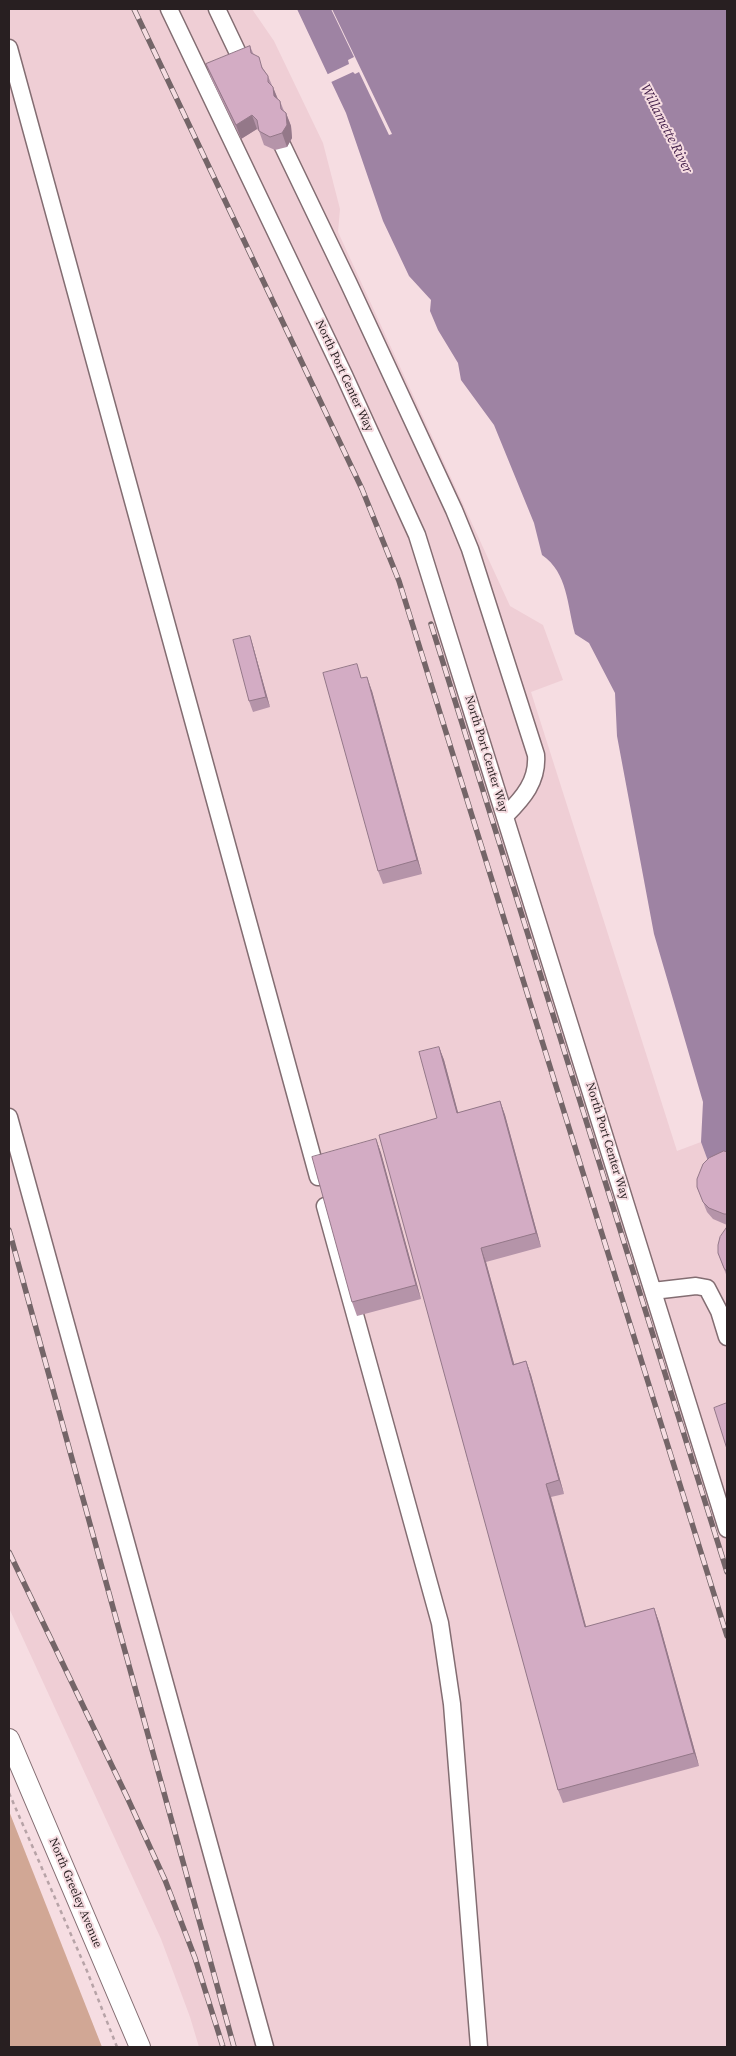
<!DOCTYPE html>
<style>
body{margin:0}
#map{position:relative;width:736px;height:2056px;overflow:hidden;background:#f6dde2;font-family:"Source Serif 4",serif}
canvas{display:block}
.frame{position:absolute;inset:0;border:10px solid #281f21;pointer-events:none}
</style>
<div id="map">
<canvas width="736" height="2056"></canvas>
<div class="frame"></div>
</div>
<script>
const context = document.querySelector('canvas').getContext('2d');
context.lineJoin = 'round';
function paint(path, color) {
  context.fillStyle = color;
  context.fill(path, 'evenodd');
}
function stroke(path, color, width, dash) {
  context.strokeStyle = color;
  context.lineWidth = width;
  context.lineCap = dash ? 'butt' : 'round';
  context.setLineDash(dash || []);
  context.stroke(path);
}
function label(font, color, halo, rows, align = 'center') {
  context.font = font + ' "Source Serif 4",serif';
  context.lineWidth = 4;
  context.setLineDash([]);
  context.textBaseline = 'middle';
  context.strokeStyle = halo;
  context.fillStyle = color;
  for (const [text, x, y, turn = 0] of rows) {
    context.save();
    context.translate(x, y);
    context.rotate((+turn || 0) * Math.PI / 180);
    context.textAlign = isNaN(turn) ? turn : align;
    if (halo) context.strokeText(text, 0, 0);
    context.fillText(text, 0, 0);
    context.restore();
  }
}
const built = new Path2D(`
 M9 9H252L274 41 323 143 340 209 338 232 510 606 543 625 563 680 531 692 677 1151 701 1142 727 1213V2047H199L190 2017 161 1939 9 1608Z`);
const forest = new Path2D(`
 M9 1811 102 2047H9Z`);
const water = new Path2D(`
 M297 9H727V1213L701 1142 703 1102 654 934 617 736 615 693 589 643 575 634C567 605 568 573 542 555L534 523 494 425 461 380 458 363 438 330 430 311 431 300 409 276 383 221 346 113Z`);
const pier = new Path2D(`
 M331 9H332L392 134 389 135 359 72 355 74 353 72 329 83 326 75 349 64 348 60 354 57Z`);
const path = new Path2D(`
 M9 1793 87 1971 117 2047`);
const minor = new Path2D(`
 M169 9 344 375 417 535 727 1529
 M217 9 246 70
 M9 48 318 1177
 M274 128 349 284 454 510 470 549 536 755C538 781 523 798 506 815
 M9 1117 265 2047
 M325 1206 440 1623 452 1704 479 2047
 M653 1291 696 1286 707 1288 719 1311 727 1337`);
const major = new Path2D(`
 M9 1739 140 2047`);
const rail = new Path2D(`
 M134 9 362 489 399 581 727 1636
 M431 624 727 1572
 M9 1230 234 2047
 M9 1552 127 1797 165 1880 195 1958 223 2047`);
const wall = new Path2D(`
 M250 46 253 53 268 76 278 99 280 101 284 111 286 113 291 126 292 138 287 147 275 150 264 145 259 131 257 129 241 139 211 78 206 64Z
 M250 636 253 646 270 707 253 712 249 701Z
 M362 678 372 691 422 874 383 884 378 871Z
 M439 1047 444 1060 458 1113 500 1101 505 1115 541 1247 486 1262 514 1364 526 1361 531 1375 564 1494 551 1497 586 1627 654 1608 659 1622 699 1766 563 1803 558 1790 437 1118Z
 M376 1139 381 1153 421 1299 357 1316 352 1302Z
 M727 1152V1225L713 1219 707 1212 697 1187Z
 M727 1227V1277L718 1253Z`);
const shadedWall = new Path2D(`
 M273 87 278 100 274 96Z
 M286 113 291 126 292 138 287 147 282 133Z
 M252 115 257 129 241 139 236 125Z
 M250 636 253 646 270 707 266 697Z
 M367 677 372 691 422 874 417 860Z
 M439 1047 444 1060 462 1127 457 1113Z
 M500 1101 505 1115 541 1247 536 1233Z
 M376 1139 381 1153 421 1299 416 1285Z
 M481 1248 486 1262 518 1378 513 1365Z
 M526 1361 531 1375 564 1494 559 1480Z
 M546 1484 551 1497 590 1641 585 1627Z
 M654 1608 659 1622 699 1766 694 1753Z`);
const building = new Path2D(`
 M250 46 251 53 259 57 262 68 268 76V82L273 87 274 96 280 101 281 109 286 113 287 125 282 133 270 137 259 131 257 120 252 115 236 125 206 64Z
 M250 636 266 697 249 701 233 640Z
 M357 664 361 678 367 677 417 860 378 871 323 673Z
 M439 1047 457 1113 500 1101 536 1233 481 1248 513 1365 526 1361 559 1480 546 1484 585 1627 654 1608 694 1753 558 1790 379 1135 437 1118 419 1052Z
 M376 1139 416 1285 352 1302 312 1157Z
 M724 1151 727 1152V1214H724L709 1208 703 1202 697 1187V1179L703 1164 709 1158Z
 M727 1227V1272L724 1268 718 1253V1245L720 1237Z
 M727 1403V1449L714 1408Z`);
const streetNames = [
 ["North Port Center Way",344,376,65],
 ["North Port Center Way",486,754,73],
 ["North Port Center Way",607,1141,73],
 ["North Greeley Avenue",75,1893,67]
];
const waterNames = [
 ["Willamette River",666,129,63]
];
paint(built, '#efced5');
paint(forest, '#d1a795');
paint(water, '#9e83a3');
paint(pier, '#f6dde2');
stroke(minor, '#836d72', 19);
stroke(major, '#836d72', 22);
stroke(path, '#b7a3a7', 2.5, [4, 4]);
stroke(minor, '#fff', 16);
stroke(major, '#fff', 20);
stroke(rail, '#746568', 5.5);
stroke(rail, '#f6dde2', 4, [11]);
paint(wall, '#b594a9');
paint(shadedWall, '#947889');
paint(building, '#d3acc4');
stroke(building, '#947889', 1);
label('12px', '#281f21', '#f6dde2', streetNames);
label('italic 14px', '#431f4a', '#f6dde2', waterNames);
</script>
